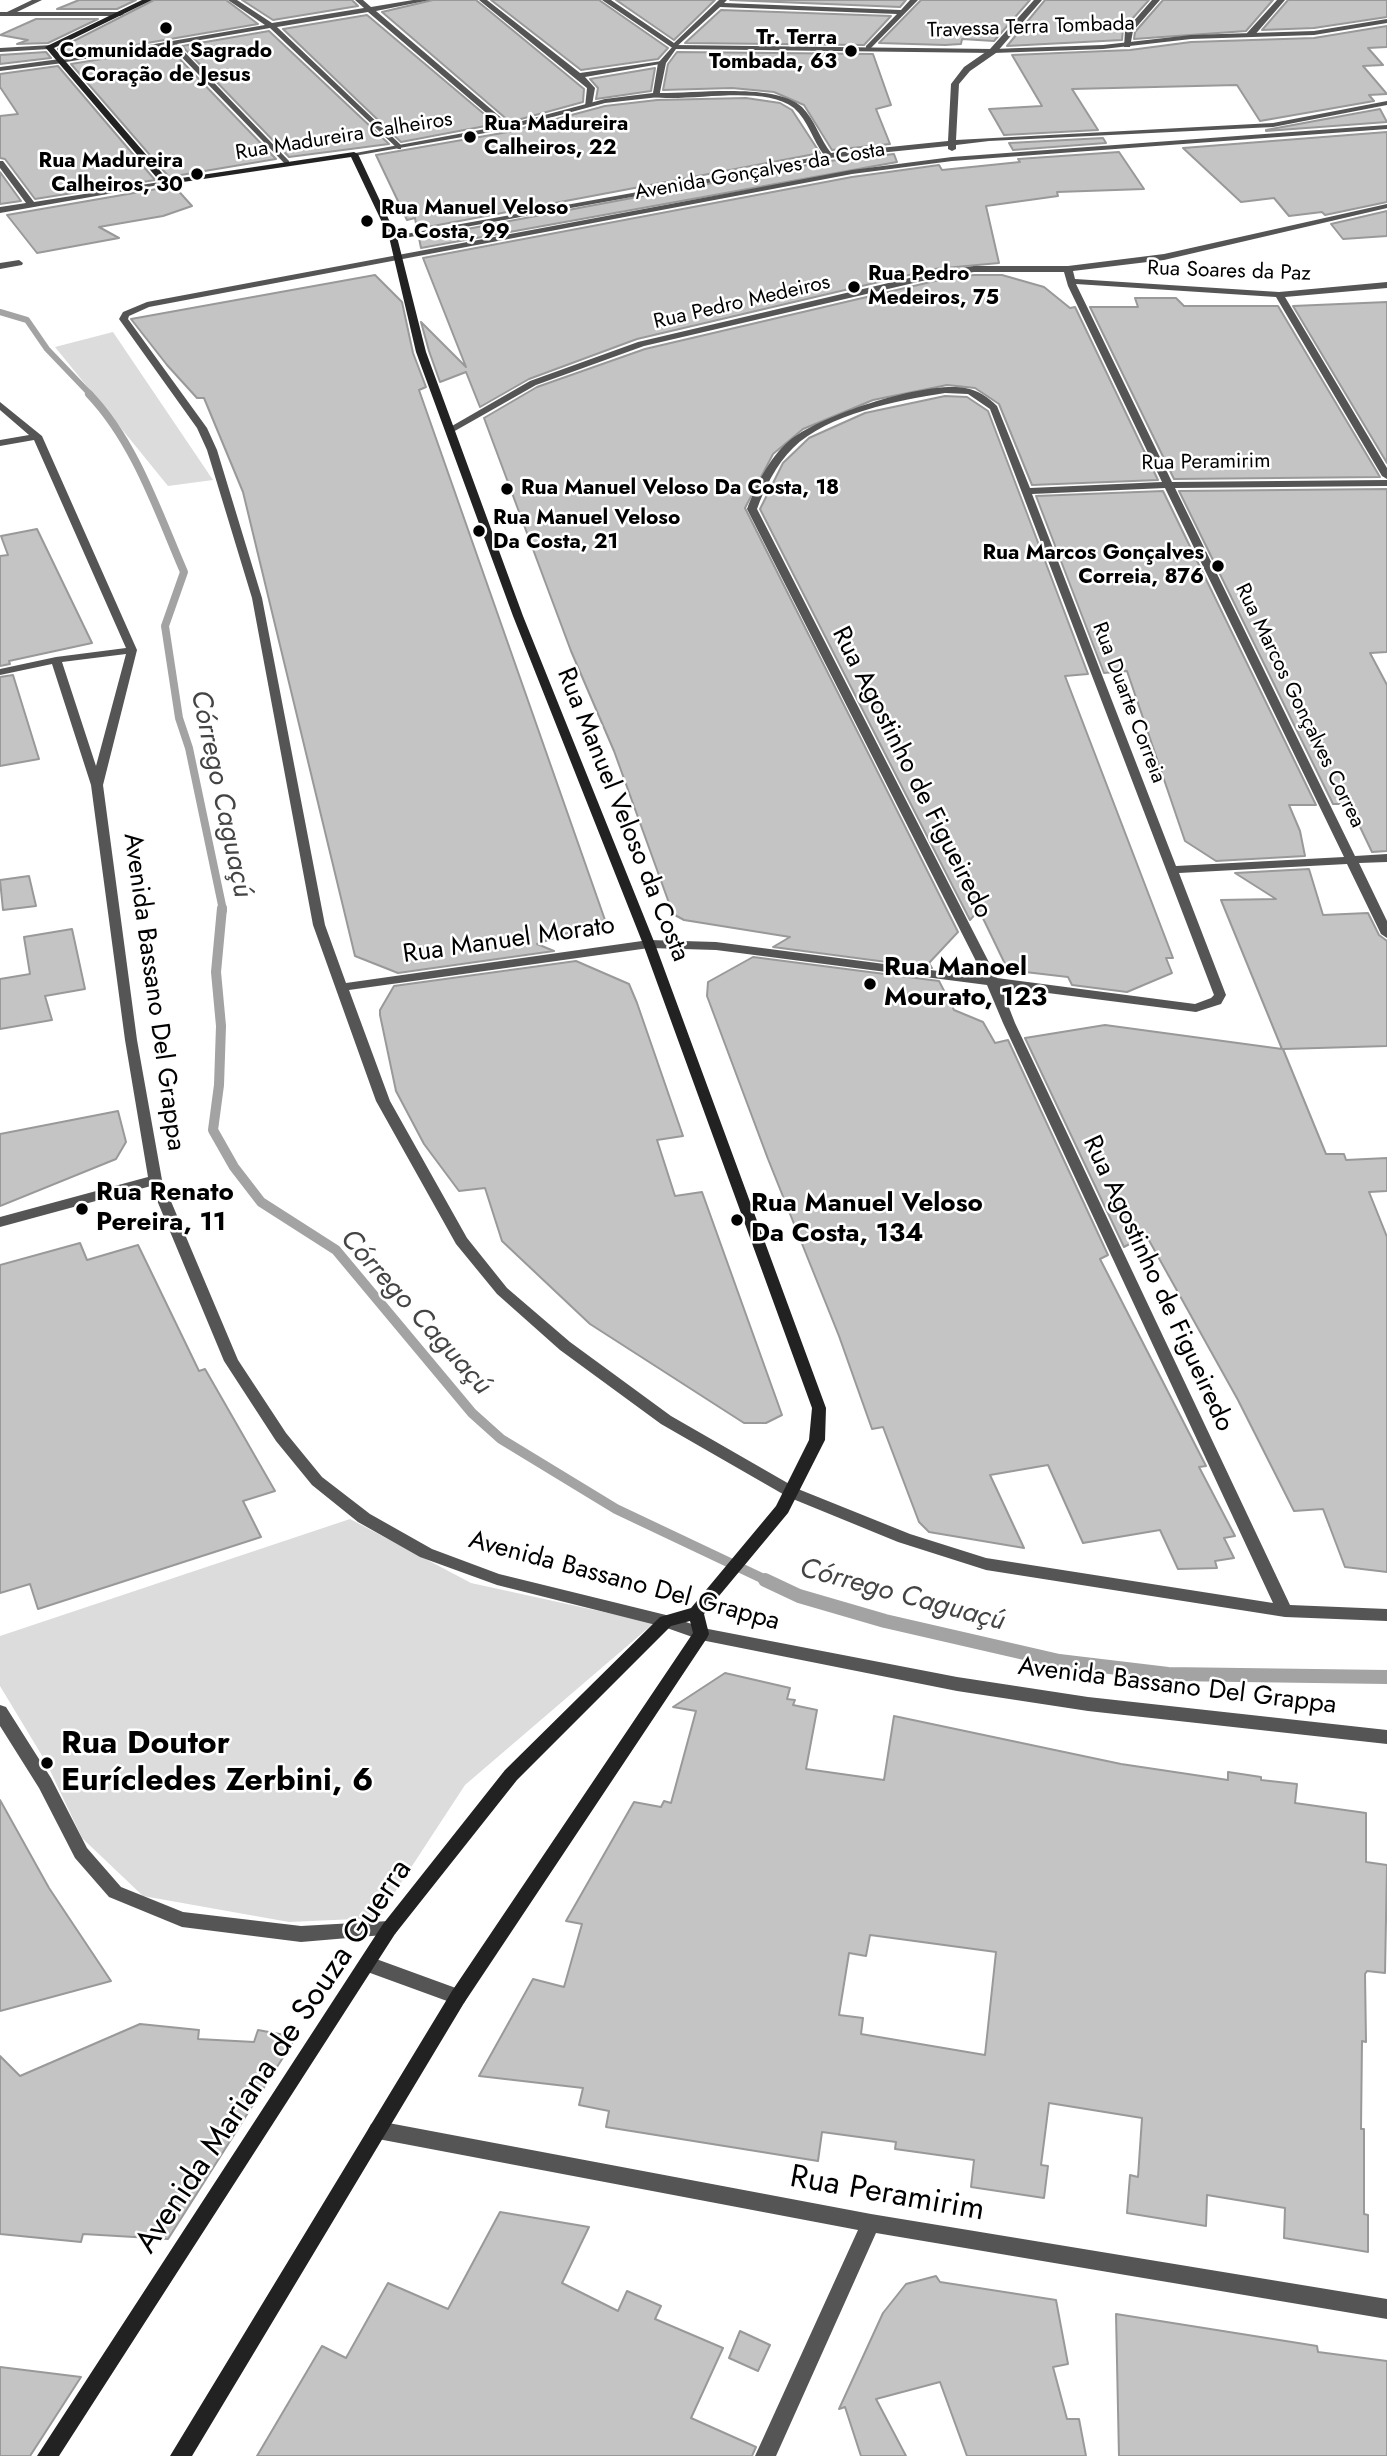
<!DOCTYPE html>
<meta charset="utf-8">
<style>
body{margin:0}
canvas{display:block;background:#fff}
</style>
<canvas width="1387" height="2456"></canvas>
<script>
const context = document.querySelector('canvas').getContext('2d');
context.lineJoin = 'round';
function paint(path, color) {
  context.fillStyle = color;
  context.fill(path, 'evenodd');
}
function stroke(path, color, width, dash) {
  context.strokeStyle = color;
  context.lineWidth = width;
  context.lineCap = dash ? 'butt' : 'round';
  context.setLineDash(dash || []);
  context.stroke(path);
}
function label(font, color, halo, rows, align = 'center') {
  context.font = font + ' Jost,sans-serif';
  context.lineWidth = 5;
  context.setLineDash([]);
  context.textBaseline = 'middle';
  context.strokeStyle = halo;
  context.fillStyle = color;
  for (const [text, x, y, turn = 0] of rows) {
    context.save();
    context.translate(x, y);
    context.rotate((+turn || 0) * Math.PI / 180);
    context.textAlign = isNaN(turn) ? turn : align;
    if (halo) context.strokeText(text, 0, 0);
    context.fillText(text, 0, 0);
    context.restore();
  }
}
const green = new Path2D(`
 M113 332 213 480 168 486 55 347Z
 M350 1519 471 1583 654 1623 465 1785 378 1918 289 1922 143 1896 82 1838 47 1764 0 1686V1636Z`);
const streamFar3 = new Path2D(`
 M0 312 27 320 47 349 91 395`);
const streamFar2 = new Path2D(`
 M89 394C135 442 158 512 184 572L165 626 179 718 189 748 223 910`);
const streamFar1 = new Path2D(`
 M222 908 216 972 221 1026 219 1085 213 1130 234 1167 261 1202 336 1250 472 1413 501 1439 616 1509 768 1581`);
const stream = new Path2D(`
 M765 1580 799 1596 885 1621 1059 1661 1168 1674 1387 1677`);
const building = new Path2D(`
 M79 0H136L117 9H57Z
 M154 0H226L258 24 65 57 58 49Z
 M242 0H352L358 6 273 20Z
 M433 0H476L584 89 583 102 510 122 382 12Z
 M491 0H599L668 48 658 59 581 70Z
 M616 0H715L674 40Z
 M730 0H906L900 7Z
 M921 0H1030L994 41 962 39 961 44 945 45 879 43Z
 M1045 0H1149L1123 29 1122 40 1007 46Z
 M1163 0H1273L1246 31 1134 39 1135 32Z
 M1288 0H1387V17L1314 28 1262 30Z
 M721 10 891 16 864 45 685 43Z
 M367 15 496 124 401 142 283 29Z
 M36 19H98L48 43 17 44 28 40 0 35Z
 M1387 26V47L1368 48 1383 65 1363 66 1387 94 1369 95 1374 101 1260 121 1237 85 1072 89 1098 130 1004 135 989 109 1042 106 1012 55 1130 50 1191 42 1314 38Z
 M269 31 389 144 289 157 182 46Z
 M169 48 276 159 169 177 71 64Z
 M46 52 51 58 0 64V55Z
 M677 52 873 54 891 105 876 109 890 144 832 150 804 105 774 92 732 88 663 90 668 64Z
 M58 66 155 180 35 199 5 159 0 158V116L18 114 0 87V74Z
 M655 68 651 91 596 99 598 88 590 79Z
 M746 98 780 103 792 110 820 153 417 229 415 218 407 220 376 155 508 132 605 106 657 100Z
 M1380 109 1387 122 1266 131V130Z
 M1387 132V202L1325 215 1322 212 1289 216 1274 198 1241 202 1183 148Z
 M1103 138 1106 143 1013 150 1009 143Z
 M1119 152 1144 189 1057 192 1058 196 986 206 999 263 934 269 637 339 529 379 480 407 466 372 440 382 429 351 421 322 466 367 423 258 852 177 939 165 942 170 1020 162 1018 159Z
 M894 154 897 162 421 248 419 238 829 161Z
 M0 172 21 201 0 204Z
 M174 186 192 206 163 216 99 227 119 238 37 253 7 215Z
 M1387 211V236L1343 239 1331 224Z
 M375 275 402 302 413 353 426 387 419 390 605 920 537 944 554 951 398 973 355 956 243 492 204 398H197L167 365 131 319Z
 M974 275H1002L1044 287 1070 308 1075 307 1158 480 1032 485 999 404 975 388 947 385 873 400 803 429 773 454 745 508 958 932 929 963 932 968 773 947 790 937 684 920 673 914 614 751 571 651 484 418 537 387 645 349 935 281Z
 M1135 298H1176L1184 306H1278L1380 477 1174 479 1090 307H1138Z
 M1387 302V463L1293 306Z
 M945 396 967 397 988 411 1088 674 1065 676 1173 958H1166L1172 973 1127 992 1072 985 1068 977 1025 972 1006 966 979 910 970 920 760 509 783 463 809 438 865 413Z
 M1387 489V652L1370 653 1387 685V851L1372 852 1349 804H1333L1179 491Z
 M1163 491 1316 805H1289L1300 831 1305 856 1216 861 1185 841 1127 671 1104 673 1036 496Z
 M37 529 92 643 9 661 10 664 0 666V556L8 555 1 536Z
 M13 675 39 759 0 766V677Z
 M1309 869 1323 915 1368 913 1379 935 1387 941V1046L1283 1049 1326 1154H1344L1346 1160 1387 1158V1191L1369 1192 1387 1237V1572L1345 1567 1323 1509 1294 1511 1238 1400 1146 1235 1124 1247 1025 1038 1105 1025 1282 1049 1221 900 1276 899 1235 873Z
 M29 876 36 906 3 910 0 880Z
 M72 929 85 989 45 996 52 1020 0 1029V979L30 974 24 937Z
 M753 957 939 981 954 1010 983 1022 995 1043 1008 1040 1108 1255 1100 1259 1206 1466 1199 1467 1235 1536 1224 1538 1234 1558 1215 1561 1217 1568 1178 1569 1160 1530 1083 1543 1048 1465 990 1475 1024 1548 929 1532 919 1522 883 1427 872 1429 839 1336 768 1159 707 996 708 982Z
 M576 961 629 984 637 1003 683 1136 657 1140 675 1196 702 1192 782 1415 766 1423H744L590 1324 502 1241 485 1188 459 1191 424 1144 396 1091 380 1015V1010L394 986Z
 M118 1111 126 1142 116 1159 0 1206V1134Z
 M80 1243 87 1260 138 1245 199 1371 205 1369 275 1491 243 1501 261 1537 38 1609 30 1584 0 1593V1265Z
 M725 1673 790 1688 787 1699 795 1700 793 1705 817 1710 806 1769 884 1780 894 1716 1121 1764 1228 1780V1772L1261 1777V1780L1297 1784 1295 1803 1366 1813V1862L1387 1865 1385 1973 1367 1971 1365 1974 1366 2042 1362 2041 1361 2129H1364V2214L1368 2215V2252L1284 2238 1285 2208 1207 2195 1206 2226 1127 2213 1130 2175 1138 2177 1142 2118 1049 2103 1041 2165 1048 2166 1044 2198 971 2187 974 2160 895 2149 896 2142 822 2132 818 2161 606 2127 609 2111 579 2105 583 2088 479 2076 533 1979 564 1987 582 1924 566 1921 634 1802 661 1807 664 1801 671 1803 696 1711 673 1707ZM870 1935 996 1952 985 2055 861 2034 863 2018 839 2015 849 1953 866 1956Z
 M0 1800 49 1888 111 1981 0 2011Z
 M140 2024 199 2030 198 2039 254 2042 258 2030 296 2037 168 2239 83 2234 81 2242 0 2234V2056L20 2076Z
 M500 2212 589 2227 562 2283 618 2311 627 2291 661 2306 655 2319 723 2348 691 2418 756 2447 752 2456H257L322 2346 346 2358 388 2283 448 2309Z
 M936 2276 940 2282 1056 2300 1068 2364 1053 2367 1067 2419H1079L1086 2456H967L940 2382 876 2399 906 2456H861L845 2407 839 2409 883 2313 906 2284Z
 M1116 2314 1317 2346 1318 2352 1387 2361V2456H1119Z
 M740 2331 770 2345 758 2371 729 2358Z
 M0 2367 81 2377 30 2456H0Z`);
const minor = new Path2D(`
 M32 0H42L17 12H120L124 14 120 16H0V12H7Z
 M228 0H237L272 23 364 8 355 0H363L371 7 413 0H430L376 11 512 127 505 129 368 12 277 27 401 145V149H398L270 28 177 44 289 161V165H286L170 45 60 63 56 61 265 25Z
 M479 0H487L580 73 662 61 666 63 585 77 595 88 592 105 585 107 587 88Z
 M602 0H611L674 43 719 0H727L724 3 901 10 910 0H918L869 50H866V46L897 14 720 7 674 49Z
 M1034 0H1042L996 53 970 71 959 84 956 140 1273 123 1387 101V105L1273 127 989 141 956 145V149L952 151 948 149V146L829 158 693 186 393 240 389 237 693 182 824 155C813 141 808 120 794 108 763 84 692 102 653 97L652 95 656 93C692 94 775 82 802 107 815 120 820 139 831 153L948 141 951 84 964 67 990 49Z
 M1152 0H1160L1133 31 1130 47H1124L1125 31Z
 M1277 0H1285L1253 37H1247V33Z
 M52 45V49H49L0 52V48Z
 M1387 125V129L952 161 852 174 149 307 129 316 128 319 207 428 217 450 262 598 325 925 346 983 649 940 716 942 984 977 747 509C756 485 769 458 789 441 820 415 925 381 965 388 978 390 988 397 997 406L1030 488 1162 482 1068 286 1064 272H974L935 278 644 346 536 385 453 432 445 430 530 381 638 342 935 272 974 266H1068L1164 254 1387 204V208L1164 260 1073 271 1075 279 1279 292 1387 282V288L1285 297 1387 468V479L1382 476 1276 297 1076 284 1172 482 1387 480V486L1175 488 1355 856 1387 854V862L1359 863 1387 921V938L1381 934 1347 864 1179 873 1226 995 1221 1004 1196 1012 1001 987 1015 1023 1290 1605 1387 1609V1621L1285 1617 986 1570 898 1542 788 1497 661 1424 560 1350 497 1294 456 1244 376 1101 313 925 252 598 207 450 197 428 119 319 123 312 147 302 852 170 952 157ZM945 393 968 394 990 409 1214 995 1211 998 1195 1004 997 978 757 509C765 487 776 465 793 448 827 414 899 400 945 393ZM1165 488 1344 857 1176 866 1032 494ZM649 948 716 950 987 985 1003 1023 1273 1603 986 1558 910 1534 798 1489 671 1416 570 1342 507 1288 467 1238 390 1101 349 990Z
 M0 161H3L34 202 166 181 170 183 0 213V207L26 203 0 168Z
 M19 260 23 263 22 265 0 269V263Z
 M0 402 42 436 137 650 103 785 137 1040 162 1180 238 1360 286 1433 322 1477 370 1514 432 1549 499 1574 666 1615 703 1628 957 1677 1088 1697 1387 1730V1744L1088 1711 957 1691 701 1640 664 1627 497 1585 420 1557 358 1522 312 1485 276 1441 224 1361 151 1186 0 1227V1217L148 1177 125 1040 91 785 52 664 0 675V669L56 657 126 648 34 440 0 446V440L29 435 0 410ZM126 654 96 766 62 662Z
 M0 1705 6 1707 51 1778 87 1848 121 1887 183 1912 301 1926 389 1921 395 1924 398 1929 395 1934 301 1942 182 1927 109 1897 75 1858 39 1788 0 1726Z
 M378 2121 871 2214 1387 2299V2319L876 2233 776 2456H755L858 2230 378 2139 371 2136 368 2130 371 2124Z`);
const tertiary = new Path2D(`
 M1387 19V23L1314 35 1191 39 1103 49 993 53 676 49 666 63 659 97 605 103 508 129 354 156 350 154 507 125 605 99 653 93 658 63 674 45 993 49 1103 45 1191 35 1314 31Z
 M60 59 64 61 63 63 0 71V67Z
 M368 1956 464 1991 467 1997 464 2003 458 2005 362 1970 359 1964 362 1958Z`);
const secondary = new Path2D(`
 M142 0H152L54 48 168 180 354 152 358 154 397 237 426 352 523 616 655 944 826 1408 825 1440 788 1513 704 1614 709 1634 707 1638 464 2003 192 2456H170L452 1991 693 1633 690 1621 671 1626 517 1780 395 1934 59 2456H37L383 1924 505 1770 660 1617 691 1608 776 1506 809 1440 812 1408 643 944 513 616 416 352 389 237 351 157 163 185 45 47Z`);
const markers = [
 [166,28,7,"#000"],
 [851,51,7,"#000"],
 [470,137,7,"#000"],
 [197,174,7,"#000"],
 [367,221,7,"#000"],
 [854,287,7,"#000"],
 [507,489,7,"#000"],
 [479,531,7,"#000"],
 [1218,566,7,"#000"],
 [870,984,7,"#000"],
 [82,1209,7,"#000"],
 [737,1220,7,"#000"],
 [47,1763,7,"#000"]
];
const farStreetnames = [
 ["Travessa Terra Tombada",1031,28,-2],
 ["Rua Madureira Calheiros",344,137,-9],
 ["Avenida Gonçalves da Costa",760,172,-10],
 ["Rua Soares da Paz",1229,272,2],
 ["Rua Pedro Medeiros",742,303,-13],
 ["Rua Peramirim",1206,463,-1],
 ["Rua Duarte Correia",1128,703,69],
 ["Rua Marcos Gonçalves Correa",1299,706,64]
];
const farPoinames = [
 ["Tr. Terra",837,39,"right"],
 ["Tombada, 63",837,63,"right"],
 ["Comunidade Sagrado",166,52,"center"],
 ["Coração de Jesus",166,76,"center"],
 ["Rua Madureira",484,125],
 ["Calheiros, 22",484,149],
 ["Rua Madureira",183,162,"right"],
 ["Calheiros, 30",183,186,"right"],
 ["Rua Manuel Veloso",381,209],
 ["Da Costa, 99",381,233],
 ["Rua Pedro",868,275],
 ["Medeiros, 75",868,299],
 ["Rua Manuel Veloso Da Costa, 18",521,489],
 ["Rua Manuel Veloso",493,519],
 ["Da Costa, 21",493,543],
 ["Rua Marcos Gonçalves",1204,554,"right"],
 ["Correia, 876",1204,578,"right"]
];
const streetNames = [
 ["Rua Agostinho de Figueiredo",911,773,63],
 ["Rua Manuel Veloso da Costa",622,815,68],
 ["Rua Manuel Morato",509,941,-8],
 ["Avenida Bassano Del Grappa",153,992,82],
 ["Rua Agostinho de Figueiredo",1157,1284,65],
 ["Avenida Bassano Del Grappa",624,1582,15],
 ["Avenida Bassano Del Grappa",1177,1687,7]
];
const poiNames = [
 ["Rua Manoel",884,969],
 ["Mourato, 123",884,999],
 ["Rua Renato",96,1194],
 ["Pereira, 11",96,1224],
 ["Rua Manuel Veloso",751,1205],
 ["Da Costa, 134",751,1235]
];
const waterNames = [
 ["Córrego Caguaçú",220,794,78],
 ["Córrego Caguaçú",415,1313,48],
 ["Córrego Caguaçú",902,1596,15]
];
const nearPoinames = [
 ["Rua Doutor",61,1745],
 ["Eurícledes Zerbini, 6",61,1782]
];
const nearStreetnames = [
 ["Avenida Mariana de Souza Guerra",275,2057,-56],
 ["Rua Peramirim",887,2195,10]
];
paint(green, '#dcdcdc');
stroke(streamFar3, '#a3a3a3', 6);
stroke(streamFar2, '#a3a3a3', 8);
stroke(streamFar1, '#a3a3a3', 10);
stroke(stream, '#a3a3a3', 14);
paint(building, '#c4c4c4');
stroke(building, '#999', 2);
paint(minor, '#555');
paint(tertiary, '#555');
paint(secondary, '#222');
for (const [x, y, r, color] of markers) {
  const dot = new Path2D();
  dot.arc(x, y, r, 0, 2 * Math.PI);
  context.fillStyle = color;
  context.fill(dot);
  stroke(dot, '#fff', 2.5);
}
label('21px', '#000', '#fff', farStreetnames);
label('bold 21px', '#000', '#fff', farPoinames, 'left');
label('26px', '#000', '#fff', streetNames);
label('bold 26px', '#000', '#fff', poiNames, 'left');
label('italic 28px', '#444', '#fff', waterNames);
label('bold 32px', '#000', '#fff', nearPoinames, 'left');
label('32px', '#000', '#fff', nearStreetnames);
</script>
